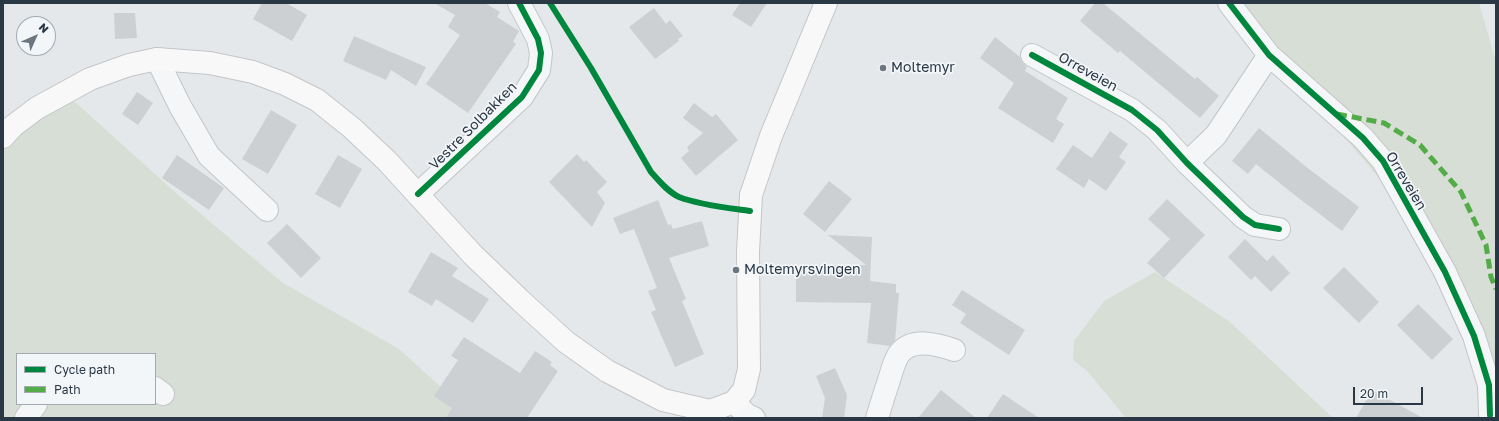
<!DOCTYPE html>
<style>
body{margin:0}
#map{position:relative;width:1499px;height:421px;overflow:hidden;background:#e5e8ea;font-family:"Golos Text",sans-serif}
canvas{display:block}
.frame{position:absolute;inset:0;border:4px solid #2a3845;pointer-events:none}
.legend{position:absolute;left:16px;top:353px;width:140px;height:52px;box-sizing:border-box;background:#f3f6f9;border:1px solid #a3aab1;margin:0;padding:5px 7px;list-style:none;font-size:12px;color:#2a3845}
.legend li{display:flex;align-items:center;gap:8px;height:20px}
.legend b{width:20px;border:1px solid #a3aab1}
.north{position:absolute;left:16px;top:16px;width:40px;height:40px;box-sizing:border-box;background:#f3f6f9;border:1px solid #a3aab1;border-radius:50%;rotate:45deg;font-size:11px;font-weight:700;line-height:16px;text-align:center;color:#2a3845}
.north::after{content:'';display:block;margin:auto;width:14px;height:18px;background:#6b767f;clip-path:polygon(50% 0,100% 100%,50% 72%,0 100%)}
.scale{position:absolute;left:1353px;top:387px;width:70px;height:18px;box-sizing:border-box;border:2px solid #2a3845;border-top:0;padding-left:5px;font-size:12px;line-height:14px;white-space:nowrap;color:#2a3845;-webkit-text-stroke:3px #f3f6f9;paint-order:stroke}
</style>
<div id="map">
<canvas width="1499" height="421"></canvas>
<div class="frame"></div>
<ul class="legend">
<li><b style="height:5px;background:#00873e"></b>Cycle path</li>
<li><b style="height:5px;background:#53ac47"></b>Path</li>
</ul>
<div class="north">N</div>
<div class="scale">20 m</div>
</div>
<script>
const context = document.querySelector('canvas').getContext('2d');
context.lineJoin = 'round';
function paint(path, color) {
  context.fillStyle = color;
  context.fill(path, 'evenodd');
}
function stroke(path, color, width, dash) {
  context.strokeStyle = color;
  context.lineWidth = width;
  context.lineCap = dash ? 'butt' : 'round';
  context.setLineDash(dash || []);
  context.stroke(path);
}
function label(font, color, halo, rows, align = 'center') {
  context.font = font + ' "Golos Text",sans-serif';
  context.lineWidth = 3.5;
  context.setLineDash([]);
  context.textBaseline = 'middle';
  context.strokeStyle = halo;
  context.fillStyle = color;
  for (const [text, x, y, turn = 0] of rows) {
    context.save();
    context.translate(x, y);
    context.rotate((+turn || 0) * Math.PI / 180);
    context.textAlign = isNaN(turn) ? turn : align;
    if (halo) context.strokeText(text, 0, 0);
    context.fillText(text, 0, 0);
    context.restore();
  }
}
const green = new Path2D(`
 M1230 3H1479L1496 62V365L1479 348 1419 225Z
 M75 102 176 193 283 283 399 349 475 418H3V146L36 107ZM17 354H155V404H17Z
 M1155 272 1230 322 1333 418H1126L1088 372 1073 360 1074 341 1104 301Z`);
const building = new Path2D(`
 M262 3H286L307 15 292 41 253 19Z
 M434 3H485L500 12 497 17 519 31 513 42 516 44 468 113 426 84 460 35 448 27 455 15Z
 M740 3H767L751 27 732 15Z
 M1095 3H1103L1195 79 1197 77 1219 96 1200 118 1120 51 1118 53 1080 21Z
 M654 8 666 24 670 20 683 36 678 39 679 41 655 59 629 27Z
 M114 13H135L137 38 115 39Z
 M354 36 426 67 416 86 391 70 386 80 343 61Z
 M995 37 1020 57 1022 62 1027 67 1025 71 1068 98 1056 119 1064 124 1053 143 998 108 1014 83 980 58Z
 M137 92 153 103 138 125 122 114Z
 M694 103 712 117 716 114 738 140 696 176 681 158 689 151 687 147 703 133 683 118Z
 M271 110 297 125 268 174 242 159Z
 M1259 128 1309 169 1359 207 1342 231 1292 193 1256 164 1248 174 1232 161Z
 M1110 131 1128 144 1119 157 1126 162 1106 191 1089 179 1084 188 1056 169 1073 145 1092 158Z
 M577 154 584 162 586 160 607 182 597 192 605 203 592 227 549 182Z
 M177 155 224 188 209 210 162 178Z
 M338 155 362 169 340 208 315 194Z
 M829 181 852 199 825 232 803 214Z
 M1167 199 1205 235 1164 278 1147 263 1170 239 1148 219Z
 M658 200 668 225 671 224 673 229 702 221 709 246 669 258 686 299 682 301 704 354 675 367 651 312 656 310 648 291 657 288 634 229 620 234 613 218Z
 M287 224 321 258 301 278 267 243Z
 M828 235 872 237 870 281 896 284V293H899L895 341 890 346 867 343 871 303 796 302V273H810V265H866Z
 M1245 239 1267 261 1273 255 1290 273 1271 292 1255 276 1251 280 1228 257Z
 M431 252 458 268 452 276 489 299 473 323 436 299 432 306 408 292Z
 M1344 267 1379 302 1359 323 1323 288Z
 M962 290 1025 330 1009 355 960 323 966 314 952 305Z
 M1418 304 1453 339 1432 360 1397 325Z
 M464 337 520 373 535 351 552 362 550 365 558 371 527 418H446L452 408 434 396 458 360 451 356Z
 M835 368 847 395 844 418H822L825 398 816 376Z
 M941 390 976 418H918Z
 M1372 390 1423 418H1356Z
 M1003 394 1039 418H987Z`);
const street = new Path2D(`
 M1229 3 1269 55 1363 138 1383 161 1445 272 1474 336 1489 385 1490 415
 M1032 55 1132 110 1157 130 1187 163 1243 217 1255 225 1279 229
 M157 59 180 106 209 156 267 210
 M1187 163 1216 135 1269 55
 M418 194 522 97 539 70 541 53 538 39 519 3
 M155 388 163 394
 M734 402 747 415 754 418
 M26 418 36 404
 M877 418C881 405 885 392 889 380 892 371 894 361 899 354 912 337 937 344 954 350`);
const secondary = new Path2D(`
 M3 137 13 126 37 108 90 79 129 65 157 59 210 63 253 72 285 84 317 100 352 128 387 161 473 255 521 301 566 342 607 371 663 400 710 411 734 402 744 390 749 369 748 252 751 195 771 136 826 3`);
const quiet = new Path2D(`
 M1337 114 1384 123 1420 145 1461 192 1486 245 1491 277 1496 289`);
const cycleway = new Path2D(`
 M550 3 591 68 651 172C659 181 668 192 679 197 699 205 729 208 750 211
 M1229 3 1269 55 1363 138 1383 161 1445 272 1474 336 1489 385 1490 415
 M1032 55 1132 110 1157 130 1187 163 1243 217 1255 225 1279 229
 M418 194 522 97 539 70 541 53 538 39 519 3`);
const markers = [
 [883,68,4,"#6b767f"],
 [736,270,4,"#6b767f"]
];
const poiNames = [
 ["Moltemyr",891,68],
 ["Moltemyrsvingen",744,270]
];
const streetNames = [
 ["Orreveien",1088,72,29],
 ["Vestre Solbakken",473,126,-45],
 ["Orreveien",1406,181,59]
];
paint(green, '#d7ded5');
paint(building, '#cdd0d3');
stroke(street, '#c3c6c8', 24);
stroke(secondary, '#c3c6c8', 24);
stroke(street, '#f4f6f7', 22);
stroke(secondary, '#f8f8f8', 22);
stroke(quiet, '#53ac47', 5, [10, 5]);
stroke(cycleway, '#00873e', 6);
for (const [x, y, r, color] of markers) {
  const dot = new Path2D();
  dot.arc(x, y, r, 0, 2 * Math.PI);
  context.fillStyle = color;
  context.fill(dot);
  stroke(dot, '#f3f6f9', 1.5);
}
label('14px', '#2a3845', '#f3f6f9', poiNames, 'left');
label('14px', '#2a3845', '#f3f6f9', streetNames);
</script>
